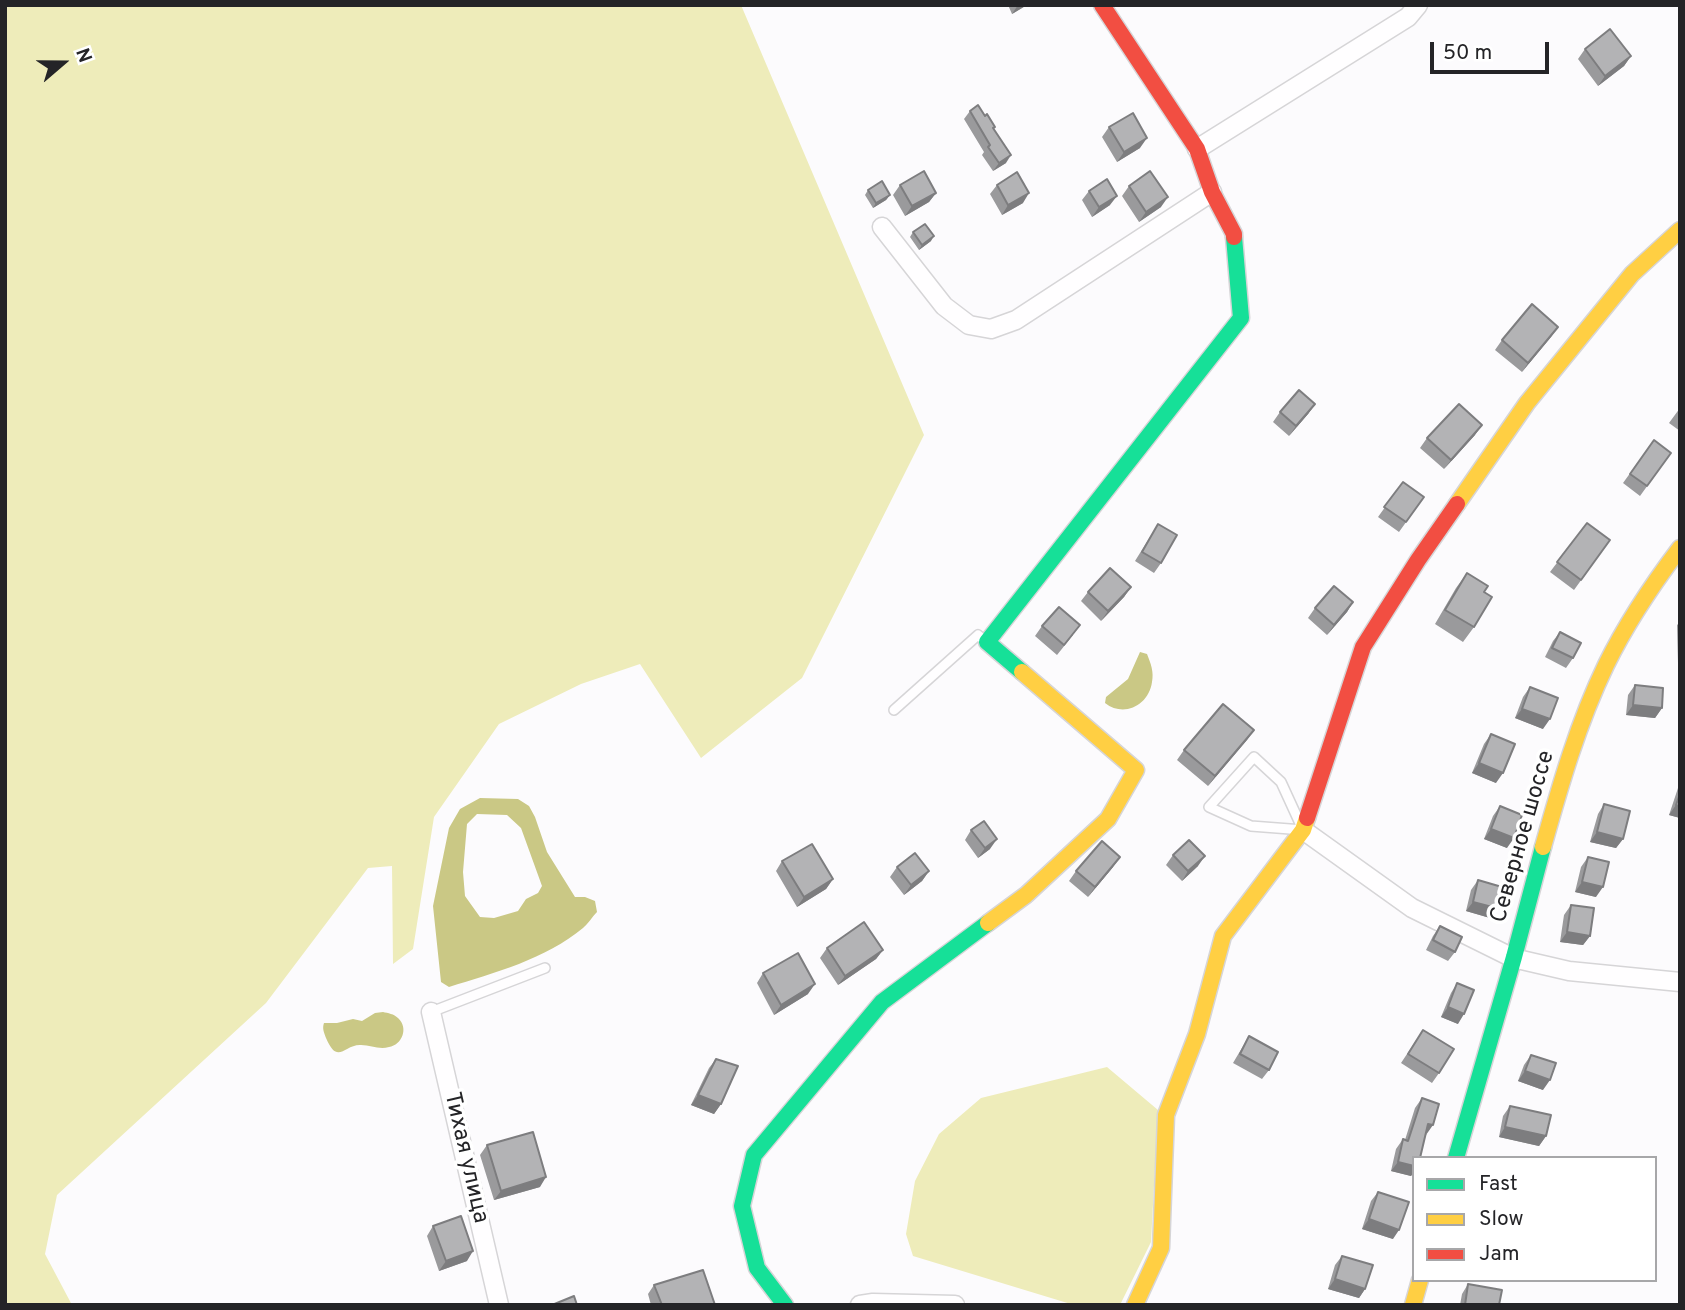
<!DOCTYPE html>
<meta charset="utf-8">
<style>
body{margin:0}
#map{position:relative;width:1685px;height:1310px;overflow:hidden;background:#fcfbfd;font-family:Overpass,sans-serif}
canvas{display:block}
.frame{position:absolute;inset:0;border:7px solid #242427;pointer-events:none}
.legend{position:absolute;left:1412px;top:1156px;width:245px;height:126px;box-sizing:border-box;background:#fff;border:2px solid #a7a7a9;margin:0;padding:9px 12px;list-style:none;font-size:21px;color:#242427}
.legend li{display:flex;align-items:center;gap:14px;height:35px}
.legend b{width:35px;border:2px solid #a7a7a9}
.north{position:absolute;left:28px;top:28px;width:70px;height:70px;-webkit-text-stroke:5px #fff;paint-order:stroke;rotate:70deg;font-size:19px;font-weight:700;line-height:28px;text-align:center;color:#242427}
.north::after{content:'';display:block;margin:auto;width:24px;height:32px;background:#242427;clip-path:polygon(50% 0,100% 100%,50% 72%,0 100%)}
.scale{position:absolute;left:1430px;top:42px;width:119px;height:32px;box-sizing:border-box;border:4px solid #242427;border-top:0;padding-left:9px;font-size:21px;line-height:24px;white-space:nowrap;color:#242427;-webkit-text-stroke:5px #fff;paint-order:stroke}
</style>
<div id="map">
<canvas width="1685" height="1310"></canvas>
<div class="frame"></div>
<ul class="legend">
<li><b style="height:9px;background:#16e098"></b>Fast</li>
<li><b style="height:9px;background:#ffcf43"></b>Slow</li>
<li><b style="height:9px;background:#f24e42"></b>Jam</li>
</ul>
<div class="north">N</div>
<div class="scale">50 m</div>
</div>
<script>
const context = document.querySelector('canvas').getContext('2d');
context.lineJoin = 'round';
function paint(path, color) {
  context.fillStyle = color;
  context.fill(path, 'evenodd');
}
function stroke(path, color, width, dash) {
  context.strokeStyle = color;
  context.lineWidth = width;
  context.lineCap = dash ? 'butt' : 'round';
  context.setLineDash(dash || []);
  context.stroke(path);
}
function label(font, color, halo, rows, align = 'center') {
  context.font = font + ' Overpass,sans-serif';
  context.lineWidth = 7;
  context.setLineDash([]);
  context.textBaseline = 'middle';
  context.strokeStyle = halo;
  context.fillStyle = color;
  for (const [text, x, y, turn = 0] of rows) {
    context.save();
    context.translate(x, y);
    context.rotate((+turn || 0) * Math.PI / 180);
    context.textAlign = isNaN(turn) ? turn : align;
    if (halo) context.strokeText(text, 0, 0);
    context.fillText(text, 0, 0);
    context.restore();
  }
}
const green = new Path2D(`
 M5 5H741L924 435 802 678 701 758 640 664 581 684 499 724 434 817 413 949 393 964 392 866 368 868 266 1003 57 1195 45 1254 72 1305H5Z
 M1107 1067 1158 1110 1151 1242 1120 1305H1074L913 1256 906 1234 915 1181 939 1134 981 1098Z`);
const water = new Path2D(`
 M1140 652 1147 654C1151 664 1154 672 1152 682 1149 705 1124 718 1105 703L1106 697 1128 679Z
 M480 798 518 799 529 806 535 817 547 852 575 897H585L595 901 597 912C592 917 588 924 583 928 546 959 494 973 449 987L441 982 433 906 449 828 460 809ZM477 814 507 815 521 828 542 886 538 893 526 899 518 911 494 918 480 917 465 896 463 872 467 824Z
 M383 1012C388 1013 394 1014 398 1018 409 1028 402 1045 389 1047 379 1050 371 1045 361 1045 344 1044 338 1066 326 1038 324 1032 322 1029 324 1023H337L353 1019 362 1021 375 1013Z`);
const lane = new Path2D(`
 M894 710 978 635 985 641
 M1254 757 1281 782 1303 830 1251 826 1209 807Z
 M431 1012 545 968`);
const street = new Path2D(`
 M1197 149 1408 17 1418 5
 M882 227 944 306 969 325 991 329 1016 320 1212 192
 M1303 830 1412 908 1513 958 1569 971 1680 982
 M431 1012 499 1305
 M860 1305 873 1303 955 1305`);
const fast = new Path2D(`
 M1022 672 987 642 1241 318 1234 237
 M1456 1158 1514 957 1543 847
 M785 1305 757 1268 742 1206 754 1155 882 1002 988 923`);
const slow = new Path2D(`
 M1457 504 1527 403 1632 274 1680 230
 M1543 847C1560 786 1578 723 1606 665 1626 624 1652 585 1680 548
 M988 923 1026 895 1108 819 1136 770 1022 672
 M1135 1305 1161 1248 1166 1115 1197 1034 1223 936 1303 830 1307 818
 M1413 1305 1420 1280`);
const jam = new Path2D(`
 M1102 5 1197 149 1212 192 1234 234V237
 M1307 818 1363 647 1418 560 1457 504`);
const wall = new Path2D(`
 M1008 5H1027L1012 14Z
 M1585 49 1631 56 1624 66 1598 86 1578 59Z
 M970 111 994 129 1006 163 993 171 982 155 984 152 964 119Z
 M1109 127 1140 148 1117 162 1102 137Z
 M900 185 936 193 929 202 905 216 893 195Z
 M997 185 1023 203 1002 215 990 194Z
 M1129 186 1161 207 1139 222 1122 196Z
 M868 190 890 195 886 200 873 208 865 195Z
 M1089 191 1110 205 1092 217 1082 200Z
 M913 232 931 241 919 250 910 237Z
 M1558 327 1522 372 1495 350 1502 340Z
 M1315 404 1308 414 1289 436 1273 422 1280 412Z
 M1680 408V431L1669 423Z
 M1475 435 1444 469 1420 448 1427 438Z
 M1654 440 1671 453 1640 496 1623 483Z
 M1403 482 1424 497 1399 532 1378 517Z
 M1587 523 1610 540 1574 590 1550 572Z
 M1158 524 1161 563 1154 573 1135 561Z
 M1467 573 1484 592 1474 627 1463 642 1435 624 1456 588Z
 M1131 587 1124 597 1101 621 1081 601 1088 592Z
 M1353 602 1347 612 1327 635 1308 618 1315 608Z
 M1680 622V663H1678L1677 625Z
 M1042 626 1073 635 1057 655 1035 636Z
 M1560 632 1573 658 1566 668 1545 657 1553 641Z
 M1635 685 1662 708 1655 718 1626 715 1628 695Z
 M1530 687 1543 729 1515 718 1523 697Z
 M1254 730 1208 786 1177 760 1184 750Z
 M1491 734 1496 783 1472 773 1484 744Z
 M1680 785V818L1669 815 1678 788Z
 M1604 804 1623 839 1616 848 1590 842 1598 814Z
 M1500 806 1507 848 1484 839 1493 816Z
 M971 830 990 849 978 858 965 840Z
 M1173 855 1198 866 1182 881 1166 865Z
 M1588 857 1596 897 1575 892 1581 867Z
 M782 861 833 879 826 889 797 907 776 871Z
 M897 867 929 871 922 881 904 895 890 877Z
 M1113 867 1088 897 1069 881 1076 871Z
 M1478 880 1496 908 1490 918 1466 911 1471 890Z
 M1571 905 1590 936 1583 945 1560 942 1564 915Z
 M1440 926 1455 952 1448 961 1426 950 1433 936Z
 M827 948 883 950 876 959 838 985 820 958Z
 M763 973 808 994 774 1015 757 983Z
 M1457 983 1458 1024 1441 1017 1451 993Z
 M1423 1030 1439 1073 1432 1083 1401 1063Z
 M1249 1036 1269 1070 1262 1079 1233 1063Z
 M1531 1055 1543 1090 1518 1081 1524 1065Z
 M716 1059 721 1104 714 1114 691 1105 709 1068Z
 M1422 1098 1426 1135 1414 1158V1172L1411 1176 1391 1171 1396 1149 1403 1139 1405 1140 1415 1108Z
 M1510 1106 1546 1136 1539 1146 1499 1137 1503 1116Z
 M487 1145 540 1187 494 1200 480 1155Z
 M1378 1192 1393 1239 1362 1229 1371 1201Z
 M433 1226 467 1261 439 1271 427 1236Z
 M1342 1256 1365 1289 1359 1298 1328 1289 1335 1265Z
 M1468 1284 1499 1305H1460L1462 1294Z
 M654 1285 715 1305H651L648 1294Z`);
const shadedWall = new Path2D(`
 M1018 5H1027L1012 14Z
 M1631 56 1624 66 1598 86 1605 76Z
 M1147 138 1140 148 1117 162 1124 152Z
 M1011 155 1006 163 993 171 999 163Z
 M936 193 929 202 905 216 912 206Z
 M1029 193 1023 203 1002 215 1008 205Z
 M890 195 886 200 873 208 876 203Z
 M1117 196 1110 205 1092 217 1099 207Z
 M1168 197 1161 207 1139 222 1146 212Z
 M934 236 931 241 919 250 922 245Z
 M1558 327 1551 337 1522 372 1528 363Z
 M1315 404 1308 414 1289 436 1296 426Z
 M1482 425 1475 435 1444 469 1451 460Z
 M1131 587 1124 597 1101 621 1108 611Z
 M1353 602 1347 612 1327 635 1334 625Z
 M1633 705 1662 708 1655 718 1626 715Z
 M1522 709 1550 719 1543 729 1515 718Z
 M1254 730 1247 740 1208 786 1215 776Z
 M1479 763 1503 773 1496 783 1472 773Z
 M1676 805 1680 806V818L1669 815Z
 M1491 829 1514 838 1507 848 1484 839Z
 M1597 832 1623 839 1616 848 1590 842Z
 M997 839 990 849 978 858 985 848Z
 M1205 856 1198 866 1182 881 1188 871Z
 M1120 857 1113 867 1088 897 1095 887Z
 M929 871 922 881 904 895 911 885Z
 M833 879 826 889 797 907 804 897Z
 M1582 882 1603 887 1596 897 1575 892Z
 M1473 902 1496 908 1490 918 1466 911Z
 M1567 932 1590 936 1583 945 1560 942Z
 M883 950 876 959 838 985 845 976Z
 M815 984 808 994 774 1015 781 1005Z
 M1448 1007 1464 1014 1458 1024 1441 1017Z
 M1525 1071 1550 1080 1543 1090 1518 1081Z
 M698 1095 721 1104 714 1114 691 1105Z
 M1428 1124 1433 1125 1426 1135Z
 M1505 1127 1546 1136 1539 1146 1499 1137Z
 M1398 1162 1414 1166V1172L1411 1176 1391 1171Z
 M546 1177 540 1187 494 1200 501 1191Z
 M1369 1219 1399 1230 1393 1239 1362 1229Z
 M473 1251 467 1261 439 1271 446 1261Z
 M1335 1279 1365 1289 1359 1298 1328 1289Z`);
const building = new Path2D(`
 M1610 29 1631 56 1605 76 1585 49Z
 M978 105 985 116 987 114 995 127 993 128 1011 155 999 163 988 147 990 145 970 111Z
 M1133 113 1147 138 1124 152 1109 127Z
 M924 171 936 193 912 206 900 185Z
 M1150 171 1168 197 1146 212 1129 186Z
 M1017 172 1029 193 1008 205 997 185Z
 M1107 179 1117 196 1099 207 1089 191Z
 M882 181 890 195 876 203 868 190Z
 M925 224 934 236 922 245 913 232Z
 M1532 304 1558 327 1528 363 1502 340Z
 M1299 390 1315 404 1296 426 1280 412Z
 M1459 404 1482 425 1451 460 1427 438Z
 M1654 440 1671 453 1647 486 1630 474Z
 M1403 482 1424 497 1406 522 1384 507Z
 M1587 523 1610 540 1581 580 1557 562Z
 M1158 524 1177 535 1161 563 1142 552Z
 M1110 568 1131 587 1108 611 1088 592Z
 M1467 573 1488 586 1484 592 1492 597 1474 627 1445 610Z
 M1334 586 1353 602 1334 625 1315 608Z
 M1059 607 1080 625 1064 645 1042 626Z
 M1560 632 1581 643 1573 658 1552 648Z
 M1635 685 1663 688 1662 708 1633 705Z
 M1530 687 1558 698 1550 719 1522 709Z
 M1223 704 1254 730 1215 776 1184 750Z
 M1491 734 1515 744 1503 773 1479 763Z
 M1680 794V806L1676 805Z
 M1604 804 1630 811 1623 839 1597 832Z
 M1500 806 1522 815 1514 838 1491 829Z
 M984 821 997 839 985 848 971 830Z
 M1189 840 1205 856 1188 871 1173 855Z
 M1102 841 1120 857 1095 887 1076 871Z
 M812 844 833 879 804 897 782 861Z
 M915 853 929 871 911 885 897 867Z
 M1588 857 1609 862 1603 887 1582 882Z
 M1478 880 1502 887 1496 908 1473 902Z
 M1571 905 1594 908 1590 936 1567 932Z
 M864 922 883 950 845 976 827 948Z
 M1440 926 1462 937 1455 952 1433 940Z
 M798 953 815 984 781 1005 763 973Z
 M1457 983 1474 990 1464 1014 1448 1007Z
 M1423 1030 1454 1049 1439 1073 1408 1054Z
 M1249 1036 1278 1052 1269 1070 1240 1054Z
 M1531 1055 1556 1063 1550 1080 1525 1071Z
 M716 1059 738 1066 721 1104 698 1095Z
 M1422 1098 1439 1104 1433 1125 1428 1124 1420 1158H1414V1166L1398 1162 1403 1139 1408 1141Z
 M1510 1106 1551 1115 1546 1136 1505 1127Z
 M533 1132 546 1177 501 1191 487 1145Z
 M1378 1192 1409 1202 1399 1230 1369 1219Z
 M461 1216 473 1251 446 1261 433 1226Z
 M1342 1256 1373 1265 1365 1289 1335 1279Z
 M703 1270 715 1305H662L654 1285Z
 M1468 1284 1502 1290 1499 1305H1465Z
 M574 1296 577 1305H552Z`);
const streetNames = [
 ["Северное шоссе",1524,837,-74],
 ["Тихая улица",465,1158,77]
];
paint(green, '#eeecba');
paint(water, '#cac885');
stroke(lane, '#d6d5d7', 12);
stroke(street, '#d6d5d7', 21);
stroke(fast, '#d6d5d7', 19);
stroke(slow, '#d6d5d7', 19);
stroke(jam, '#d6d5d7', 19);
stroke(lane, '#fffeff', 9);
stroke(street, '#fffeff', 18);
stroke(fast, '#16e098', 16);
stroke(slow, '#ffcf43', 16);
stroke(jam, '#f24e42', 16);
paint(wall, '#9a9a9c');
paint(shadedWall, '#7d7d7f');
paint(building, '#b3b3b5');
stroke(building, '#7d7d7f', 2);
label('23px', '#242427', '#fff', streetNames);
</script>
